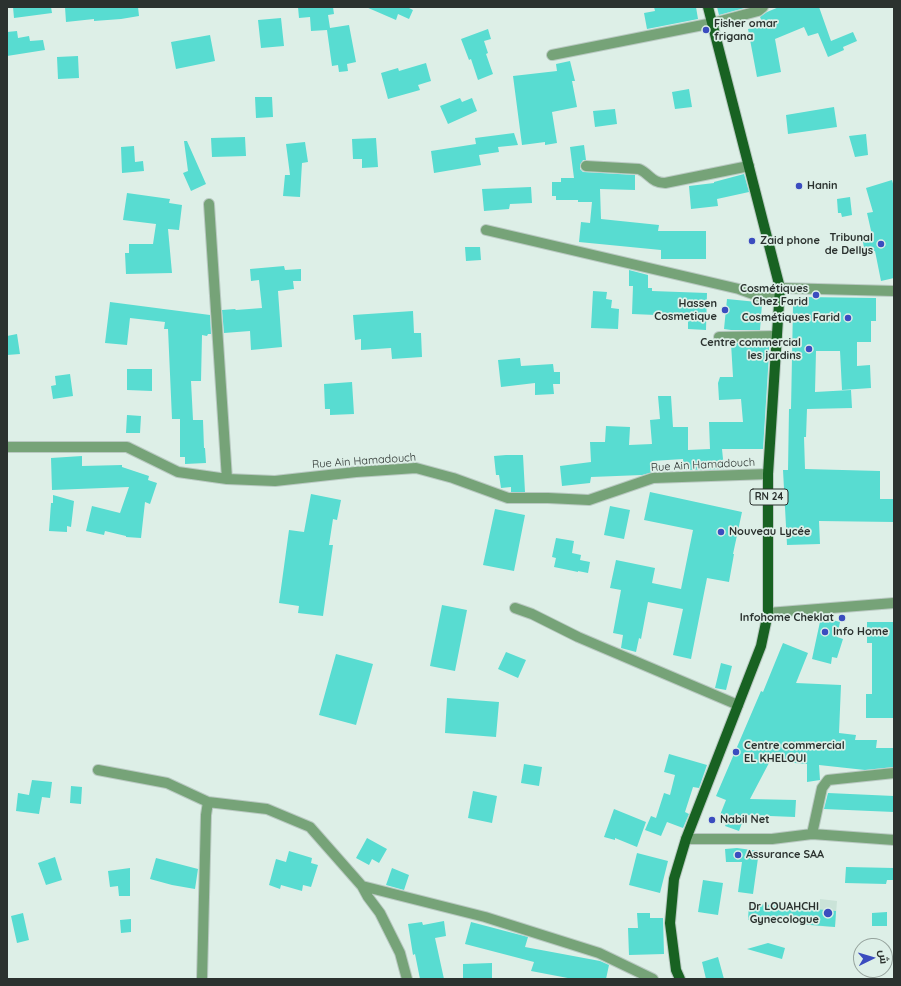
<!DOCTYPE html>
<meta charset="utf-8">
<style>
body{margin:0}
#map{position:relative;width:901px;height:986px;overflow:hidden;background:#ddefe7;font-family:Quicksand,Cairo,sans-serif}
canvas{display:block}
.frame{position:absolute;inset:0;border:8px solid #2b322f;pointer-events:none}
.north{position:absolute;left:853px;top:938px;width:40px;height:40px;box-sizing:border-box;background:#ddefe7;border:1px solid #96a39d;border-radius:50%;rotate:85deg;font-size:11px;font-weight:700;line-height:16px;text-align:center;color:#2b322f}
.north::after{content:'';display:block;margin:auto;width:14px;height:18px;background:#3b4cbf;clip-path:polygon(50% 0,100% 100%,50% 72%,0 100%)}
</style>
<div id="map">
<canvas width="901" height="986"></canvas>
<div class="frame"></div>
<div class="north">ش</div>
</div>
<script>
const context = document.querySelector('canvas').getContext('2d');
context.lineJoin = 'round';
function paint(path, color) {
  context.fillStyle = color;
  context.fill(path, 'evenodd');
}
function stroke(path, color, width, dash) {
  context.strokeStyle = color;
  context.lineWidth = width;
  context.lineCap = dash ? 'butt' : 'round';
  context.setLineDash(dash || []);
  context.stroke(path);
}
function label(font, color, halo, rows, align = 'center') {
  context.font = font + ' Quicksand,sans-serif';
  context.lineWidth = 3.5;
  context.setLineDash([]);
  context.textBaseline = 'middle';
  context.strokeStyle = halo;
  context.fillStyle = color;
  for (const [text, x, y, turn = 0] of rows) {
    context.save();
    context.translate(x, y);
    context.rotate((+turn || 0) * Math.PI / 180);
    context.textAlign = isNaN(turn) ? turn : align;
    if (halo) context.strokeText(text, 0, 0);
    context.fillText(text, 0, 0);
    context.restore();
  }
}
const built = new Path2D(`
 M820 899 837 901 835 927 818 926Z`);
const building = new Path2D(`
 M13 7H51L52 13 14 18Z
 M65 7H138L139 16 121 19 94 21V19L66 22Z
 M298 7H333L334 14 328 15 330 28 349 25 356 62 347 64 348 71 339 72 338 65 332 66 327 30 311 31 310 17 299 18Z
 M366 7H407L413 10 409 19 398 14 396 20Z
 M654 7H696L698 19 647 29 644 13 655 11Z
 M717 7H748L719 15Z
 M779 7H819L831 41 853 32 857 41 843 47 844 50 828 57 818 33 808 36 804 27 775 39 781 72 757 77 748 29 764 26 760 17 767 12Z
 M281 18 284 46 261 48 258 20Z
 M488 29 491 39 484 41 488 53 486 54 493 74 478 80 471 59 469 60 461 39Z
 M17 31 18 38 29 36 30 41 43 40 45 50 7 56V32Z
 M210 35 215 61 176 69 171 42Z
 M78 56 79 78 58 79 57 57Z
 M570 61 575 81H572L577 107 552 112 557 143 545 145V142L522 145 513 76 557 71 556 64Z
 M426 63 431 81 418 85 420 90 388 99 381 73 398 68 399 71Z
 M689 89 692 107 675 109 672 92Z
 M255 97H272L273 117 256 118Z
 M460 98 462 102 472 98 477 111 448 124 440 106Z
 M834 107 837 127 788 134 786 115Z
 M615 109 617 124 595 127 593 111Z
 M514 133 518 145 498 147 499 152 479 155 481 165 434 173 431 151 476 144 475 138Z
 M866 134 868 155 855 157 849 136Z
 M245 137 246 156 212 157 211 138Z
 M376 138 378 167 362 168V159H353L352 139Z
 M184 141H187L206 184 191 191 183 173 188 171Z
 M305 142 308 162 302 163 300 197 283 196 285 175H290L286 144Z
 M584 145 586 160H583L580 165V169L583 172 635 175V190L600 189 601 219 659 225 658 231H706V259H661V250L579 242 581 222 590 223 592 202H578V200H556V196H552V182H561V178H574L570 147Z
 M134 146 135 162 143 161 144 171 122 173 121 147Z
 M744 174 749 192 717 199 718 206 691 209 689 186 714 183V182Z
 M892 180 894 187V278L881 281 875 251 865 253 862 237 872 235 867 213 873 212 866 188Z
 M531 187 532 203 510 204 509 209 484 211 482 189Z
 M127 193 170 199 169 203 182 205 179 230 168 229 172 273 126 274 125 253H129V244H153L156 224 123 220Z
 M850 197 852 215 842 217 841 213H838L837 199Z
 M465 247H480L481 260 466 261Z
 M284 266 285 270 301 269V281H293L294 289 278 291 282 347 251 350 250 331 224 333 222 310 235 309 236 310 262 308 259 280 251 281 250 269Z
 M629 270 648 275V288H652V291L707 293 706 330 688 329V314L656 313V315L632 314 633 286H629Z
 M593 291 607 292 606 299 612 300 611 308 619 309 618 329 591 328Z
 M804 297 876 298V321H871V342H857V366L870 365 871 388 842 390 840 351H816L815 392 851 390 852 408 807 409 806 437H804L805 469 880 471V499H894V522L819 521 820 544 787 545 783 470H788L789 409H791L793 306Z
 M727 299 757 302 762 304 760 330H731L724 329Z
 M110 302 210 315 211 334H208L207 336 202 335 201 381H191L193 420H203L204 448H205L206 463 185 464V457H180V419H172L168 329H164L165 322 130 318 127 345 105 343Z
 M413 311 414 333H421L422 357 392 359 391 348 361 350V339L355 340 353 315Z
 M17 334 20 354 7 355V336Z
 M731 343H769V354L763 449H722L724 469 684 470 683 459 652 461 653 472 642 475 591 477 590 483 562 486 560 466 591 462 590 442H605L606 426 630 427 629 445 652 444 650 420 660 419 658 396H671L673 427H688V450L710 449 709 422H743L741 399 719 400 718 383 720 377H733Z
 M520 358 521 366 553 364 554 372H560V384H553L554 394 535 395V383L501 387 498 360Z
 M127 369H152V391L127 390Z
 M70 374 73 396 53 399 51 386 56 385 55 376Z
 M352 382 354 414 330 415V409H325L324 384Z
 M127 415 141 416 140 433H126Z
 M506 455H523L525 492H511V487L501 488 499 475H496L494 456Z
 M82 456V466L122 465V467L149 476 148 480 157 483 150 504 145 502 141 538 126 537V536L105 531 104 535 86 531 92 506 120 513 129 487 52 490 51 458Z
 M650 492 742 512 733 554H734L729 582 707 578 691 659 673 655 683 609 648 602 641 639 639 638 636 652 621 648 623 635 613 633 621 590 610 588 616 560 655 568 652 583 681 589 693 530 644 520Z
 M311 494 341 500 337 520 333 519 329 545H333L323 616 298 613 299 606 279 603 289 530 304 532Z
 M53 495 74 501 71 527 67 526V532L49 531 51 503H53Z
 M610 506 630 510 624 539 604 535Z
 M495 509 525 515 514 571 483 565Z
 M556 538 574 541 572 553 581 555 580 560 590 562 588 573 578 571V572L554 567 556 558 552 557Z
 M442 605 467 610 455 671 430 666Z
 M821 617 840 622 837 637 843 639 837 658 832 657 831 664 812 659Z
 M867 622H894L893 718H866V694H872V643H867Z
 M783 643 808 653 796 683 841 685 839 733 856 735 855 740H877L876 748H894V767L865 770 819 765 820 780 807 782V764L770 761 750 799 796 800 795 817 745 815 739 831 725 826 728 819 720 815 726 800 716 796 761 691 763 692Z
 M506 652 526 660 518 678 498 669Z
 M336 654 373 664 356 725 319 715Z
 M721 663 732 666 726 690 715 688Z
 M447 698 499 702 496 737 445 733Z
 M669 754 707 765 699 788 693 787 685 812 689 814 683 828 667 822 661 836 645 830 651 816 656 818 664 793 670 795 675 775 664 772Z
 M524 764 542 767 539 786 521 783Z
 M32 780 52 782 50 798 42 797 39 814 16 811 18 793 29 795Z
 M71 786 82 787 81 804 70 803Z
 M473 791 497 796 492 823 468 818Z
 M828 793 894 796V812L824 809Z
 M614 809 646 822 637 847 615 838V840L604 837Z
 M367 838 387 849 379 863 372 859 369 865 356 858Z
 M737 848 759 851 753 894 738 892 742 862H726L725 849Z
 M289 851 312 858 311 863 318 865 311 887 303 885 302 891 281 885 280 889 269 885 276 859 286 862Z
 M637 853 668 861 660 893 629 885Z
 M55 857 62 880 46 885 38 863Z
 M156 858 198 869 195 889 172 885 150 879Z
 M846 867 894 868V880H887L886 884 845 883Z
 M130 868V896H119L118 886 110 887 108 871Z
 M392 868 409 875 404 890 386 885Z
 M703 880 723 883 718 915 698 912Z
 M749 903 836 911 835 927 748 920Z
 M887 912V926H872V913Z
 M23 913 29 940 17 943 11 916Z
 M637 913H650V918H663L664 954 629 955 628 928H638Z
 M131 919V932L121 933 120 920Z
 M444 921 446 936 435 938 444 979H420L415 954 413 955 408 924 422 922 423 925Z
 M471 922 528 937 525 947 600 961 609 965 606 979H573L531 971 534 962 465 944Z
 M768 943 785 948 782 959 747 949Z
 M718 957 724 979H706L702 962Z
 M492 963V979H463V964Z`);
const minor = new Path2D(`
 M552 55 713 23 758 11 763 7
 M586 166 639 169C650 174 652 183 665 183L749 166
 M209 204 227 479
 M486 230 739 289 764 298 780 288 894 291
 M719 337 777 336
 M7 447H127L178 472 227 479 275 481 356 472 416 468 453 478 508 498H548L589 500 653 478 768 474
 M515 608 532 614 578 637 738 705
 M768 613 894 603
 M98 770 167 783 208 802 267 809 310 827 362 886 485 917 599 953 653 979
 M812 834 822 788 828 780 894 773
 M686 839H772L812 834 894 840
 M362 886 368 897 380 913 400 953 407 979
 M202 979 206 815 208 802`);
const primary = new Path2D(`
 M680 979 676 970 670 923 674 879 686 839 761 646 768 613V474L780 288 708 7`);
const markers = [
 [706,30,4,"#3b4cbf"],
 [799,186,4,"#3b4cbf"],
 [752,241,4,"#3b4cbf"],
 [881,244,4,"#3b4cbf"],
 [816,295,4,"#3b4cbf"],
 [725,310,4,"#3b4cbf"],
 [848,318,4,"#3b4cbf"],
 [809,349,4,"#3b4cbf"],
 [721,532,4,"#3b4cbf"],
 [842,618,4,"#3b4cbf"],
 [825,632,4,"#3b4cbf"],
 [736,752,4,"#3b4cbf"],
 [712,820,4,"#3b4cbf"],
 [738,855,4,"#3b4cbf"],
 [828,913,5,"#3b4cbf"]
];
const shields = [
 [769,497,38]
];
const shieldNames = [
 ["RN 24",769,497]
];
const poiNames = [
 ["Fisher omar",714,24],
 ["frigana",714,37],
 ["Hanin",807,186],
 ["Tribunal",873,238,"right"],
 ["de Dellys",873,251,"right"],
 ["Zaid phone",760,241],
 ["Cosmétiques",808,289,"right"],
 ["Chez Farid",808,302,"right"],
 ["Hassen",717,304,"right"],
 ["Cosmetique",717,317,"right"],
 ["Cosmétiques Farid",840,318,"right"],
 ["Centre commercial",801,343,"right"],
 ["les jardins",801,356,"right"],
 ["Nouveau Lycée",729,532],
 ["Infohome Cheklat",834,618,"right"],
 ["Info Home",833,632],
 ["Centre commercial",744,746],
 ["EL KHELOUI",744,759],
 ["Nabil Net",720,820],
 ["Assurance SAA",746,855],
 ["Dr LOUAHCHI",819,907,"right"],
 ["Gynecologue",819,920,"right"]
];
const streetNames = [
 ["Rue Ain Hamadouch",364,461,-4],
 ["Rue Ain Hamadouch",703,465,-3]
];
paint(built, '#cae3d8');
paint(building, '#58dcd1');
stroke(minor, '#b9c9c2', 12);
stroke(primary, '#b9c9c2', 12);
stroke(minor, '#76a378', 10);
stroke(primary, '#186222', 10);
for (const [x, y, r, color] of markers) {
  const dot = new Path2D();
  dot.arc(x, y, r, 0, 2 * Math.PI);
  context.fillStyle = color;
  context.fill(dot);
  stroke(dot, '#ddefe7', 1.5);
}
for (const [x, y, w] of shields) {
  const box = new Path2D();
  box.roundRect(x - w / 2, y - 8, w, 16, 3);
  context.fillStyle = '#ddefe7';
  context.fill(box);
  stroke(box, '#2b322f', 1);
}
label('bold 10px', '#2b322f', null, shieldNames);
label('bold 11px', '#2b322f', '#ddefe7', poiNames, 'left');
label('11px', '#2b322f', '#ddefe7', streetNames);
</script>
